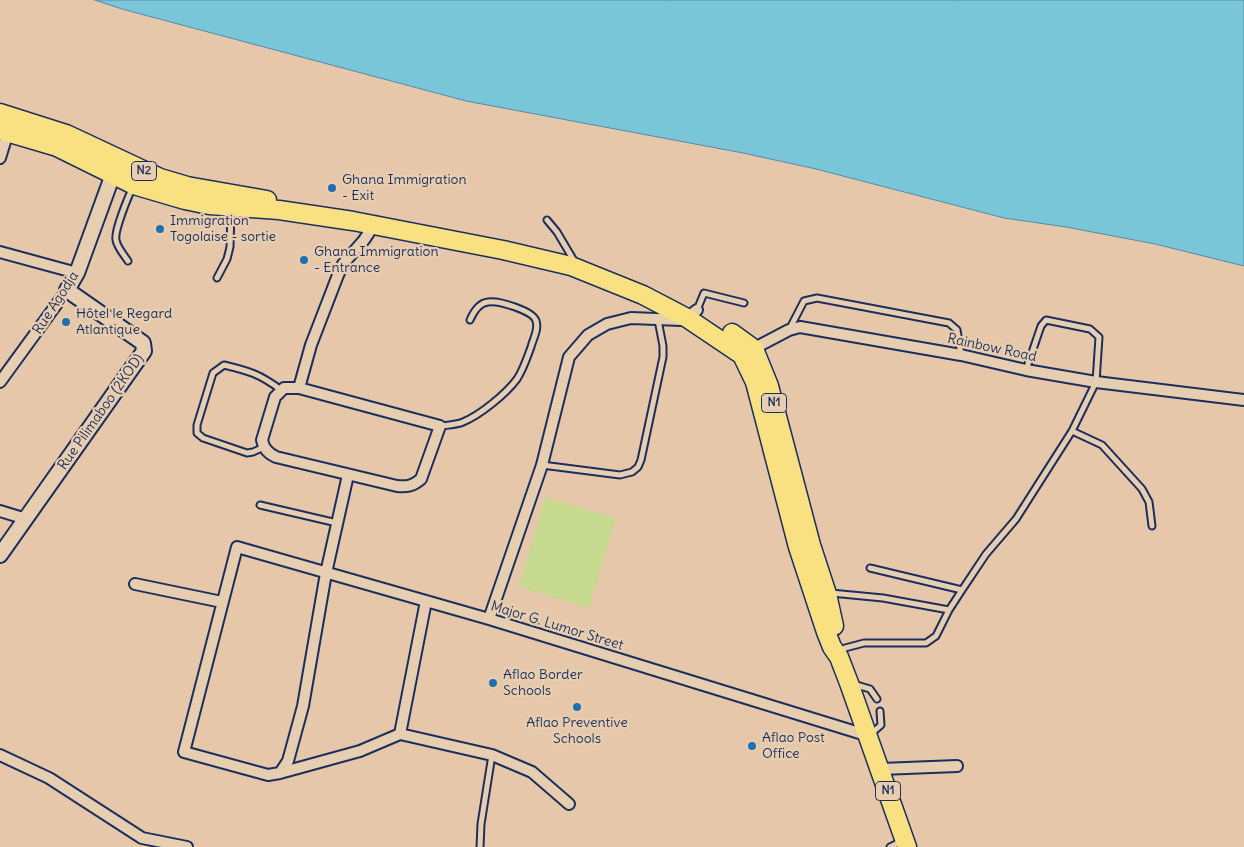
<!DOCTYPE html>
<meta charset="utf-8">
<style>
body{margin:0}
canvas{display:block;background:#e6c7aa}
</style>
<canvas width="1244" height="847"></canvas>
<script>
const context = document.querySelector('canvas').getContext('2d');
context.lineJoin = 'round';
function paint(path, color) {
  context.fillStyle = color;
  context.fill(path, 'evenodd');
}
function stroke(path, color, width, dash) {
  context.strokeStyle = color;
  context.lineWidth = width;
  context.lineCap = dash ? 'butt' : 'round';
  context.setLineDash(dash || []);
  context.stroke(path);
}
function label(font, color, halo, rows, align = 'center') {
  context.font = font + ' Delius,sans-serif';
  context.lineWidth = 4.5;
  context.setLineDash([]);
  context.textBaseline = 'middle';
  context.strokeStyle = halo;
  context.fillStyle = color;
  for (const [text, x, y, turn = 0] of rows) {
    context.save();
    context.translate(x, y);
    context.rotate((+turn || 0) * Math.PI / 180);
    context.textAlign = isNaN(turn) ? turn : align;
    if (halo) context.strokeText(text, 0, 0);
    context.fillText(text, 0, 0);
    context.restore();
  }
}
const green = new Path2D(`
 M545 497 616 518 589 608 519 587Z`);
const water = new Path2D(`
 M95 0H1244V266L1155 244 1066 227 1004 218 816 169 743 153 466 101 122 9Z`);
const lane = new Path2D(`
 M547 220 557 232 573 259
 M128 261C124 255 117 247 116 240 114 231 128 197 133 187
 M217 278 227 259 230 247 231 210
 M697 310 704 293 744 303
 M789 330 804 301 817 298 949 323 957 330 961 355
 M440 426C448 425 456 425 463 422 480 415 506 394 517 379 523 370 527 358 531 347 533 339 539 329 536 321 534 311 498 300 488 302 479 303 473 313 470 320
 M1072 431 1102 445 1142 489 1149 502 1152 526
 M264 447 253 452 247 453 203 438 197 433V425L213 373 224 365C249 371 260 374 281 390
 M542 465 620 475 632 472 638 467 641 460 663 357V346L658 320
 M260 505 337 523
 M870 568 962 590
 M831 593 883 598 949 610
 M841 654 845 648 864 643H926L936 636 949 610 962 590 986 554 1016 519 1072 431 1096 382 1099 337 1090 329 1046 320 1041 326 1026 370
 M853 684 870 689 877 699
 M871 734 881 725 880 711
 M480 847 481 824 492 755
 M890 847 902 841`);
const street = new Path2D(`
 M0 158 8 132
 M0 252 77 273
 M749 351 789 330 800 327 961 355 1026 370 1096 382 1244 400
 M0 382 67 290
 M299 388H284L275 397 262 440C264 449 268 453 276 457L397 486C407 487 413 486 421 479L440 426 299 388 311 345 338 275 343 264 364 240 376 222
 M348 475 326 573 303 706 288 761 280 773 268 775 184 752 237 547C321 571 405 595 489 619L869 736
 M0 511 26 519
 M135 584 222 602
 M489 619 542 465 569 357 588 335 607 324 631 318 681 320 687 318 697 310
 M400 734 426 601
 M0 755 49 778 142 838 187 847
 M881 769 957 766
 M280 773 360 751 400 734 492 755 532 772 569 804`);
const secondary = new Path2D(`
 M0 555 144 351 143 343 67 290 77 273 116 166`);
const highway = new Path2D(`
 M0 113 66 134 160 178 187 186 267 200
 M0 130 57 147 134 185 185 200 209 205 279 210 353 221 503 250 571 266 643 295 687 318 742 355 755 382 798 547 826 632 832 647 839 657 849 683 907 847
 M732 333 754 349 769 386 811 545 827 594 834 626`);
const markers = [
 [332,188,5,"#1f6fb2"],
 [160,229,5,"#1f6fb2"],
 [304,260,5,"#1f6fb2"],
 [66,322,5,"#1f6fb2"],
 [493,683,5,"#1f6fb2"],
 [577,707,5,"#1f6fb2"],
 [752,746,5,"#1f6fb2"]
];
const shields = [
 [144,171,25],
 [774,403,25],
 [888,791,25]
];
const shieldNames = [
 ["N2",144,171],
 ["N1",774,403],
 ["N1",888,791]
];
const poiNames = [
 ["Ghana Immigration",342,180],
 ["- Exit",342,196],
 ["Immigration",170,221],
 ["Togolaise - sortie",170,237],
 ["Ghana Immigration",314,252],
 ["- Entrance",314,268],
 ["Hôtel le Regard",76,314],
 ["Atlantique",76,330],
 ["Aflao Border",503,675],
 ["Schools",503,691],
 ["Aflao Preventive",577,723,"center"],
 ["Schools",577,739,"center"],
 ["Aflao Post",762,738],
 ["Office",762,754]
];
const streetNames = [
 ["Rue Agodja",56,303,-57],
 ["Rainbow Road",992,348,12],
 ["Rue Pilimaboo (2KOD)",101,412,-55],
 ["Major G. Lumor Street",557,626,17]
];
paint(green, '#c6d98e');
paint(water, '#7ac6d9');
stroke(water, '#548aa8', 1);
stroke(lane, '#1b2f5e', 9);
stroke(street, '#1b2f5e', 14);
stroke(secondary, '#1b2f5e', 18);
stroke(highway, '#1b2f5e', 21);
stroke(lane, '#e8ceb0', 5);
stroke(street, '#e8ceb0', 10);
stroke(secondary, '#e8ceb0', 14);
stroke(highway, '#f9e181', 18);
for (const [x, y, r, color] of markers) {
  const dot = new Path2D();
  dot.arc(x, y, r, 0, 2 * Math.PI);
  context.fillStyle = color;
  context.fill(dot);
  stroke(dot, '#e8ceb0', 2);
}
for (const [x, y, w] of shields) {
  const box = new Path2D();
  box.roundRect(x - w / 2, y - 9.5, w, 19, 4);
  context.fillStyle = '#e8ceb0';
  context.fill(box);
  stroke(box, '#1b2f5e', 1);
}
label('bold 12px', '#1b2f5e', null, shieldNames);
label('14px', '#1b2f5e', '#e8ceb0', poiNames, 'left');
label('14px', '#1b2f5e', '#e8ceb0', streetNames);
</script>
